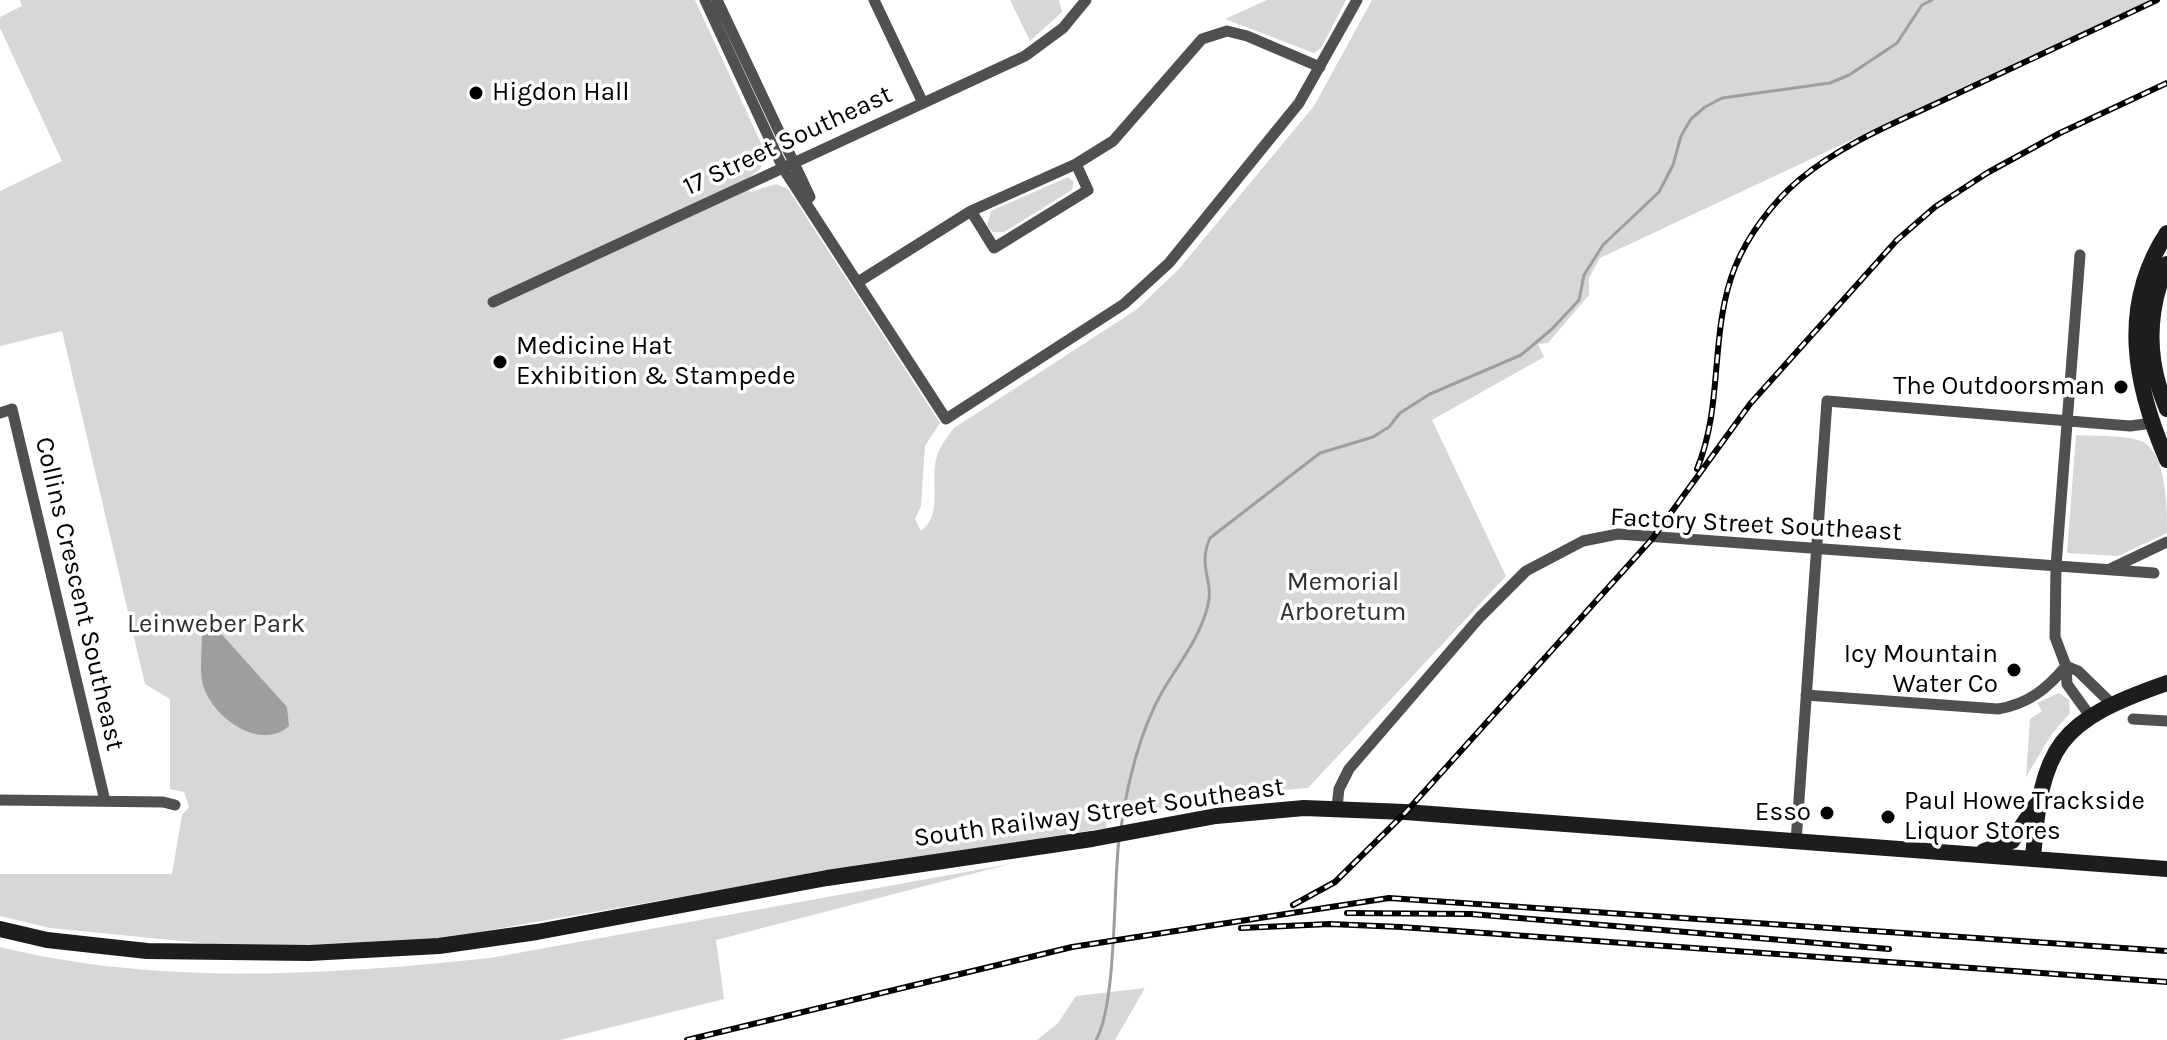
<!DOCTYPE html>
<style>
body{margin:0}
canvas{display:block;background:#fff}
</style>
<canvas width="2167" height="1040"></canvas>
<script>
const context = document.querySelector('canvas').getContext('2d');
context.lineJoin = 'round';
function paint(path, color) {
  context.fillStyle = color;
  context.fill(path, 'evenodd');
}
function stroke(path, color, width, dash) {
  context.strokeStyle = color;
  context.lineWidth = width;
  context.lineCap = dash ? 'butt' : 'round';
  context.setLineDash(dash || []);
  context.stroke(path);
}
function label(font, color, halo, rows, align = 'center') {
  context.font = font + ' Karla,sans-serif';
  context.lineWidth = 7;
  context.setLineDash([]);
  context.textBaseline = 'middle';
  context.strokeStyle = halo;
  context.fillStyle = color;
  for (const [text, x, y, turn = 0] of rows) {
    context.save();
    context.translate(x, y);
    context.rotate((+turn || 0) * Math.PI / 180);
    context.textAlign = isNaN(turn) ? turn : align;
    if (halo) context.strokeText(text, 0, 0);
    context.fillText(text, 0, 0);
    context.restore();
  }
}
const green = new Path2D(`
 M20 0H695L767 156 760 169 745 181 750 192 776 184 788 189 940 423 925 446 921 506 915 519 921 531C944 514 929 480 937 456 940 446 948 436 954 428L1136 310 1178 270 1314 106 1372 0H2150L1600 258 1589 278V295L1548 343 1538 344 1544 357 1432 420 1506 576 1308 788 1251 793 1107 818 1106 828 823 872 439 939 280 946 221 945 50 928 0 916V874H172L182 815 189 807 184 792 170 789V699L145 684 62 331 0 346V191L62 161 0 28V17L22 6Z
 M1010 0H1059L1062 12 1030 41Z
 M1267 0H1346L1321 48 1314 53 1225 19Z
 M1068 177 1074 182 1072 190 1004 232H993L987 226 991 211Z
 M2076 435C2092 436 2134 435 2145 443 2167 458 2167 509 2167 533L2118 556 2067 553Z
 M2059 693 2069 700 2070 713 2051 735 2026 777 2030 719 2042 711 2037 703Z
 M1010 864 716 940 724 999 560 1040H0V947C158 986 329 975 490 958Z
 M1145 988 1115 1040H1037L1058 1023 1076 996Z`);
const water = new Path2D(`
 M216 628 287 707 289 726C260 752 212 717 203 685 199 670 202 650 202 635Z`);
const stream = new Path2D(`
 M1121 828C1127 784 1140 731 1162 692 1179 663 1200 638 1208 605 1214 580 1197 567 1210 538L1320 453 1373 437 1389 427 1400 413 1430 394 1521 355 1552 329 1579 300 1584 275 1603 245 1659 192 1673 165 1681 136 1691 119 1705 107 1722 98 1830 83 1849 75 1897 43 1922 5 1932 0
 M1096 1040C1117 1003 1113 888 1119 839`);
const street = new Path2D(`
 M705 0 783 168 946 419 1124 304 1169 263 1299 103 1357 0
 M717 0 810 197
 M874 0 923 103
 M971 211 994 248 1088 190 1076 164
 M2080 255 2056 566 2055 637 2066 666 2067 684 2090 716
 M858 282 971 211 1076 164 1113 141 1202 39 1227 31 1247 36 1320 67
 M493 302 1025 56 1063 28 1086 0
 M0 413 12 409 105 801
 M2110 569 2167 542
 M2066 666 2078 671 2113 705
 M1806 695 1998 709C2028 704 2047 689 2066 666
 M2133 719 2167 721
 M0 800 163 802 175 805
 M1337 807 1339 789 1349 769 1480 617 1526 571 1583 541 1618 534 2154 573
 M1796 842 1827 401 2130 426 2153 423`);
const secondary = new Path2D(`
 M2167 233C2119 306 2134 384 2167 460
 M2167 264C2146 313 2146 360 2167 409
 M1984 851 2012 841 2036 805
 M2033 859C2041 745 2058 721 2167 683
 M0 929 47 940 147 951 309 953 439 946 537 932 827 878 1092 839 1216 816 1304 808 1405 812 2167 869`);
const rail = new Path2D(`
 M1697 469C1724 404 1709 332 1735 267 1748 235 1773 202 1799 180 1843 143 1897 122 1948 98 2018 65 2088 33 2157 0
 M1293 905 1335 882 1405 813 1652 539 1750 404 1897 240 1935 207 1987 173 2060 133 2167 83
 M1347 913 1471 914 1889 949
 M1241 928 1330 924 1401 927 2167 982
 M687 1040 1072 947 1389 898 2167 951`);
const markers = [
 [476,93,8,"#000"],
 [500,362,8,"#000"],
 [2121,387,8,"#000"],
 [2014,670,8,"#000"],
 [1827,813,8,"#000"],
 [1888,817,8,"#000"]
];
const poiNames = [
 ["Higdon Hall",492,93],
 ["Medicine Hat",516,347],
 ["Exhibition & Stampede",516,377],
 ["The Outdoorsman",2105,387,"right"],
 ["Icy Mountain",1998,655,"right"],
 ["Water Co",1998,685,"right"],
 ["Paul Howe Trackside",1904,802],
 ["Liquor Stores",1904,832],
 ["Esso",1811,813,"right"]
];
const streetNames = [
 ["17 Street Southeast",788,141,-25],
 ["Factory Street Southeast",1756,525,3],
 ["Collins Crescent Southeast",79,594,77],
 ["South Railway Street Southeast",1099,813,-8]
];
const parkNames = [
 ["Memorial",1343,583],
 ["Arboretum",1343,613],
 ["Leinweber Park",216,625]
];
paint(green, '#d7d7d7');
paint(water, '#9e9e9e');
stroke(stream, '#9e9e9e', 3);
stroke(street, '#505050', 11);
stroke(secondary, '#1d1d1d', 16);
stroke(rail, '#000', 6);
stroke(rail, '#fff', 3, [9]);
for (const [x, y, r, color] of markers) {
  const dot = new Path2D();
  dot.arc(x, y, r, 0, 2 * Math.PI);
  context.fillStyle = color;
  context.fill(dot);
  stroke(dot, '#fff', 3);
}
label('26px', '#000', '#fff', poiNames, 'left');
label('26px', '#000', '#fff', streetNames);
label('26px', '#2e2e2e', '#fff', parkNames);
</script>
